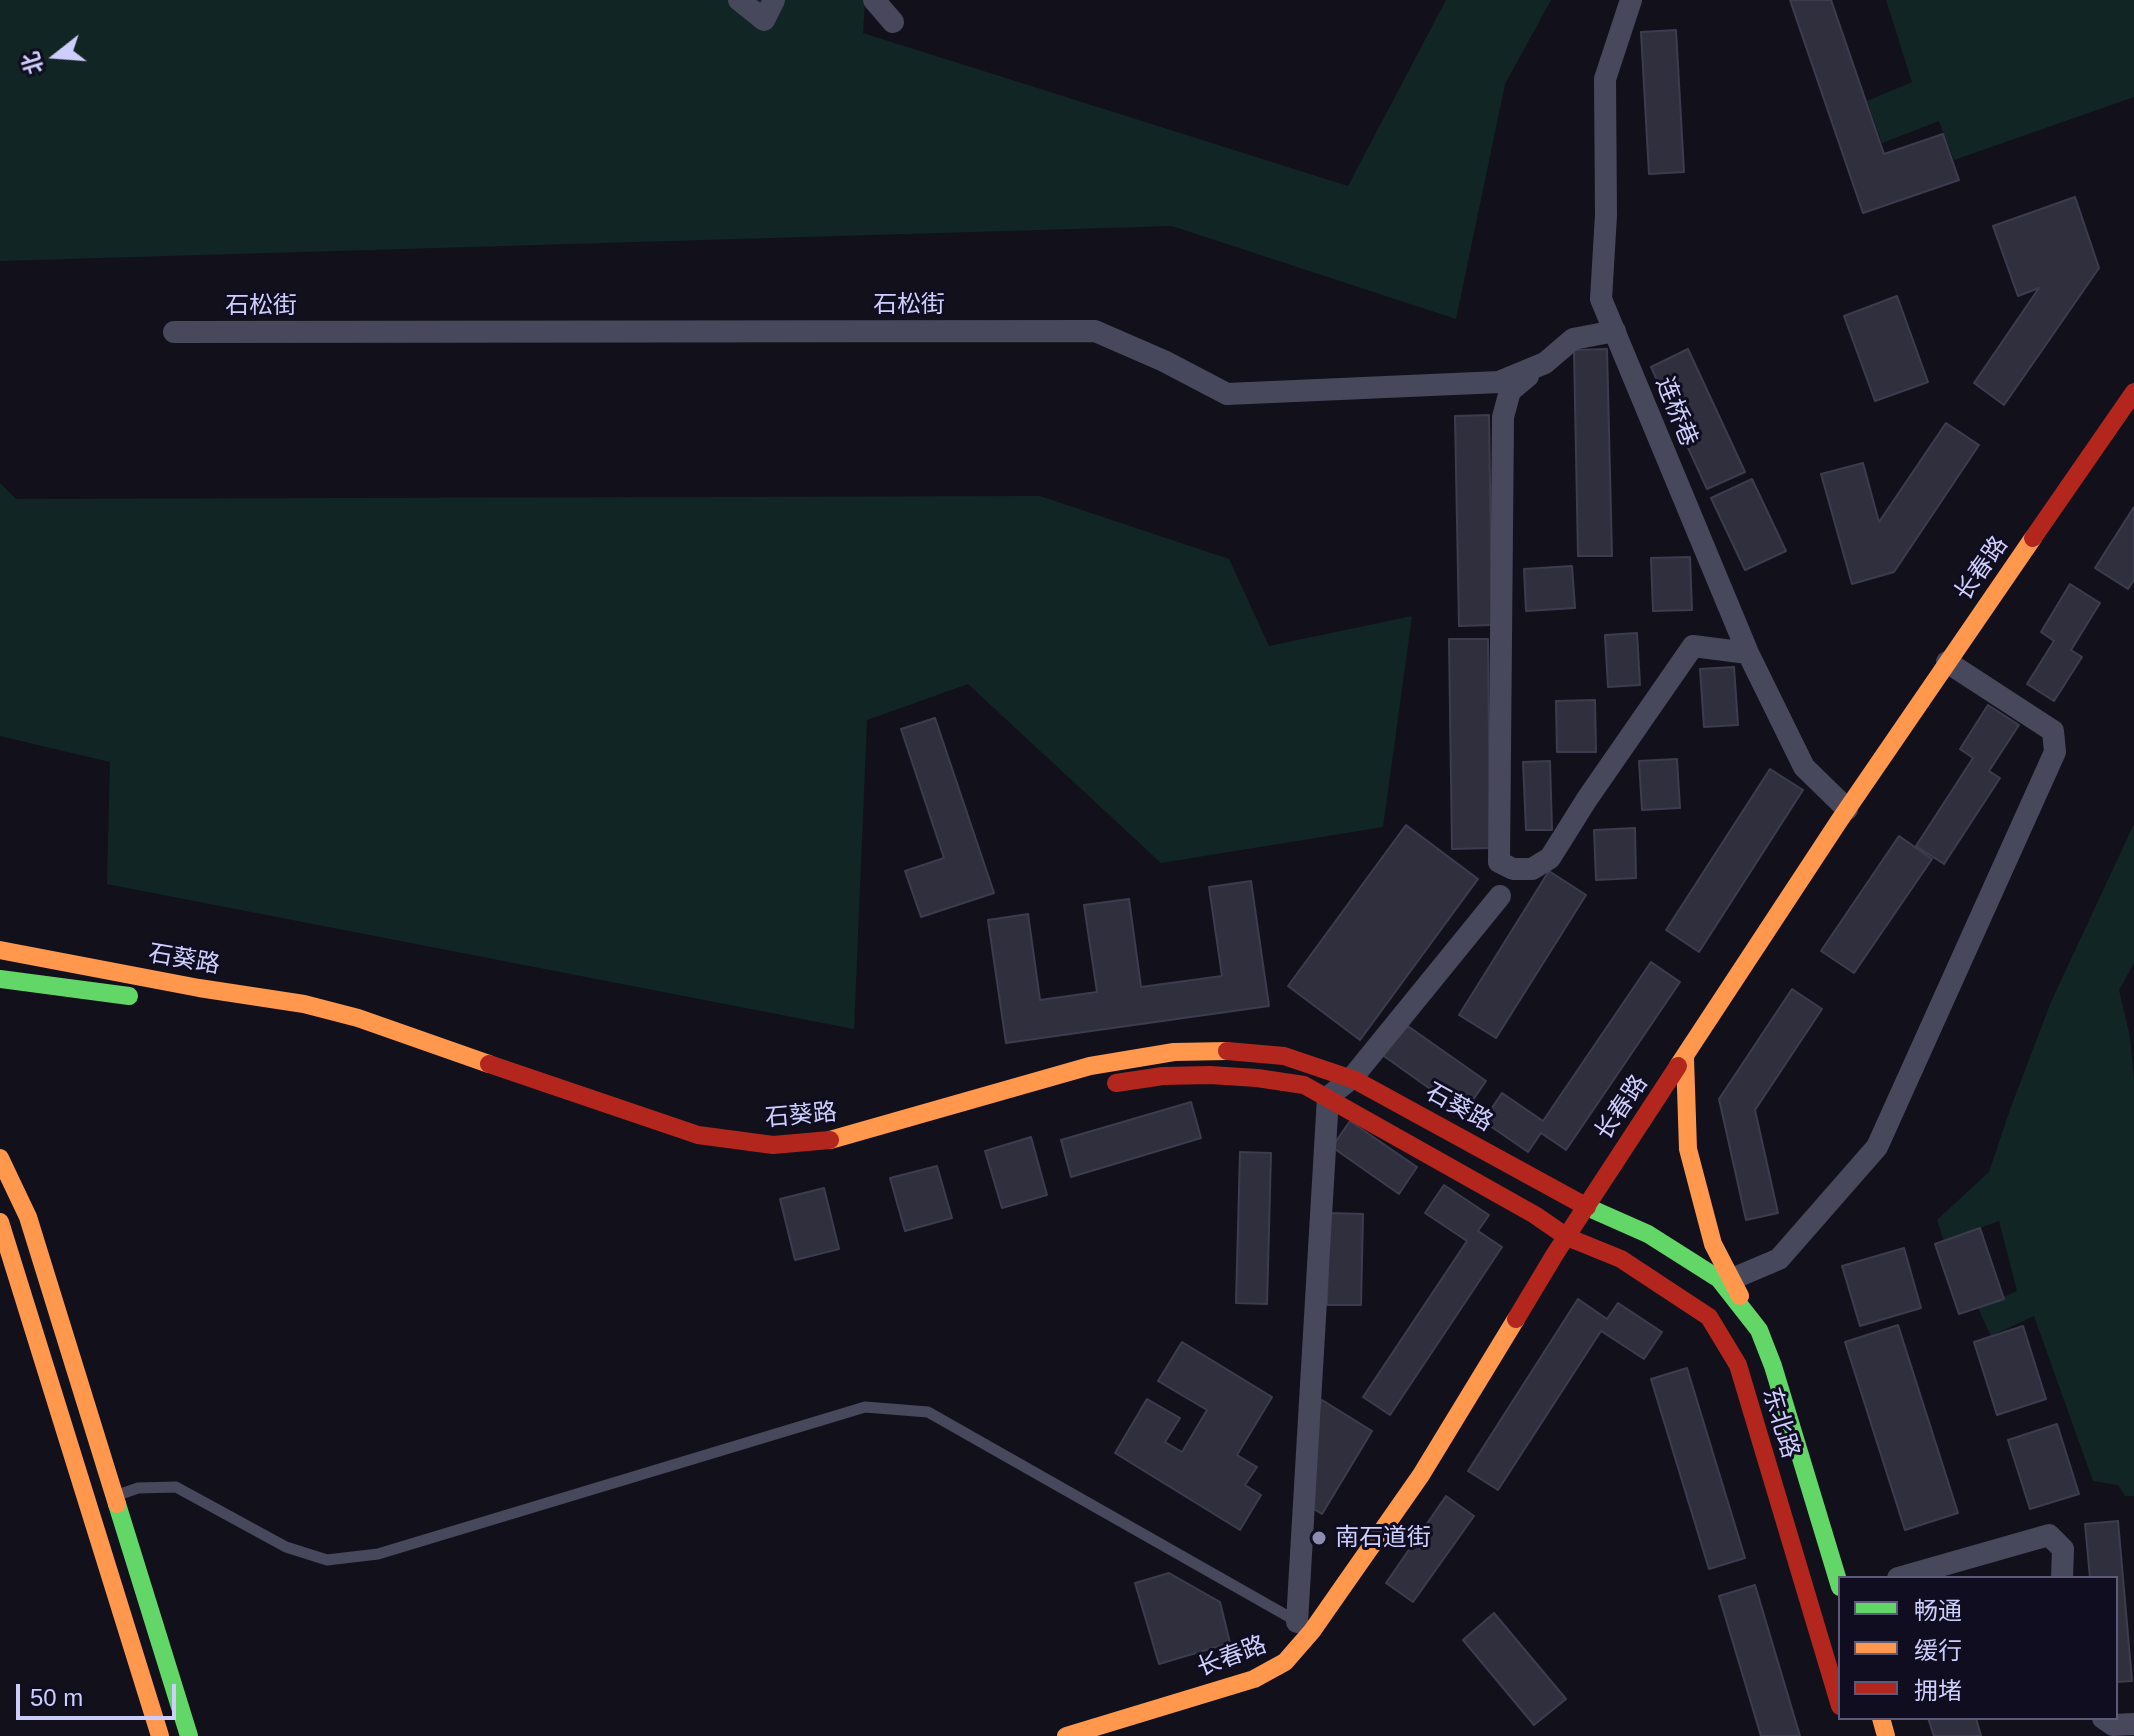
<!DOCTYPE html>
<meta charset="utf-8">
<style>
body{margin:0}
#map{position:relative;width:2134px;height:1736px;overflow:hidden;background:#12111b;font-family:Arial,"Noto Sans SC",sans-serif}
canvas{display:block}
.legend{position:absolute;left:1838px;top:1576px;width:280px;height:144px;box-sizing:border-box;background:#0f0d1f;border:2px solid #5b5a78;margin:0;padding:10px 14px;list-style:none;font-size:24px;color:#cecefd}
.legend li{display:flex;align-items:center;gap:16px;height:40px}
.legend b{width:40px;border:2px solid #5b5a78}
.north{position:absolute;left:16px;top:16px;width:80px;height:80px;-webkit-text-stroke:6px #0f0d1f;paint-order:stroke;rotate:253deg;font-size:22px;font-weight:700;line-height:32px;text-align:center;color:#cecefd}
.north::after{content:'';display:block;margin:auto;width:28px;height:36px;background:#cecefd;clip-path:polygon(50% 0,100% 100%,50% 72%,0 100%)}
.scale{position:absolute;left:16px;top:1684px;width:160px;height:36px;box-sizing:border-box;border:4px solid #cecefd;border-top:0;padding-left:10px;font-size:24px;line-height:28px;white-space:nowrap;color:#cecefd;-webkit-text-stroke:6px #0f0d1f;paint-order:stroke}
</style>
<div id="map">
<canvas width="2134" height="1736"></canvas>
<ul class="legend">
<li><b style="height:10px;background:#63d668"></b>畅通</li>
<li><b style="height:10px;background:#ff974d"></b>缓行</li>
<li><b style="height:10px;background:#b3261e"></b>拥堵</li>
</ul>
<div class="north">北</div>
<div class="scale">50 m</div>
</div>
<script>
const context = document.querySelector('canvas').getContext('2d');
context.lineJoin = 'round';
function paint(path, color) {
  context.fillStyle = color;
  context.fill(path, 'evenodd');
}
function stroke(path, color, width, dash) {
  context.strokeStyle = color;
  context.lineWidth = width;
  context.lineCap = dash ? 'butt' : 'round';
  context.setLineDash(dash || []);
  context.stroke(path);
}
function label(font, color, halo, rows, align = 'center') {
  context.font = font + ' Arial,"Noto Sans SC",sans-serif';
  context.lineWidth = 6;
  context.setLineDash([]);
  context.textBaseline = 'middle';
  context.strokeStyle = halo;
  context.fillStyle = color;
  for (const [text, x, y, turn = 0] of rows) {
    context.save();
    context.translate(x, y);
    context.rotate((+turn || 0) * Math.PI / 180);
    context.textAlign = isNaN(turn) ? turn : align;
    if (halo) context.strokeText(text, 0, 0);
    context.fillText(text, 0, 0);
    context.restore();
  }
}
const green = new Path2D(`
 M0 0H865L863 33 1348 186 1446 0H1551L1505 84 1456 319 1172 226 0 261Z
 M1886 0H2134V97L1954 160 1939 121 1882 143 1867 101 1912 82Z
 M0 483 16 499 1040 496 1229 559 1269 646 1412 616 1383 827 1161 863 968 684 867 720 854 1029 107 884 110 762 0 736Z
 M2134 824V963L2119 990 2130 1037 2134 1080V1496H2125L2118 1485 2093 1481 2034 1316 1991 1336 1978 1308 2017 1291 1999 1221 1944 1241 1937 1220 1989 1172 2011 1107 2051 1002Z`);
const building = new Path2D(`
 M1790 0H1831L1884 154 1943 134 1959 180 1863 213Z
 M1676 30 1684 172 1649 174 1641 32Z
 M2075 197 2099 268 2004 405 1974 383 2039 288 2018 296 1993 226Z
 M1897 296 1928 382 1875 401 1844 316Z
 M1607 349 1612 556H1578L1574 350Z
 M1688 349 1745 472 1707 489 1651 367Z
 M1489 415 1492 625 1459 626 1455 416Z
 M1946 423 1979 445 1894 572 1852 584 1821 474 1863 463 1879 522Z
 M1752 479 1786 551 1745 570 1711 498Z
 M2134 507V580L2128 589 2095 568Z
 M1690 557 1692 610 1653 611 1651 558Z
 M1572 566 1575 608 1526 611 1524 569Z
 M2070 584 2100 603 2071 650 2082 657 2054 701 2027 684 2054 641 2041 632Z
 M1637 633 1640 685 1608 687 1605 635Z
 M1449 639H1488L1490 848 1452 849Z
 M1734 667 1738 725 1704 727 1700 669Z
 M1595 700 1596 752H1557L1556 701Z
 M1988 705 2019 725 1989 771 2000 778 1944 864 1916 846 1973 758 1960 749Z
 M935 718 994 893 921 917 905 871 944 858 901 729Z
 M1677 759 1680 808 1642 810 1639 761Z
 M1550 761 1552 830H1526L1523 762Z
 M1770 769 1803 790 1699 952 1666 930Z
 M1406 825 1478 879 1360 1040 1288 986Z
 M1635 828 1636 878 1596 880 1594 830Z
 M1899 836 1932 859 1854 973 1821 951Z
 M1549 871 1586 895 1496 1038 1459 1015Z
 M1251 881 1269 1006 1006 1043 988 920 1028 914 1040 1000 1097 992 1084 905 1129 899 1141 987 1222 976 1209 887Z
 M1651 962 1680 982 1566 1150 1541 1133 1528 1152 1483 1121 1502 1093 1543 1121Z
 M1792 989 1822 1009 1755 1110 1778 1213 1746 1220 1719 1099Z
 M1402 1022 1486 1081 1464 1113 1381 1054Z
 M1191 1102 1201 1138 1071 1177 1061 1140Z
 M1350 1121 1417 1167 1399 1194 1332 1147Z
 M1031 1137 1047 1195 1002 1208 985 1151Z
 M1240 1152 1271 1153 1267 1304 1236 1303Z
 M937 1166 952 1218 905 1231 890 1178Z
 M1444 1185 1489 1215 1478 1231 1502 1247 1390 1415 1363 1397 1467 1241 1425 1213Z
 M824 1188 839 1249 795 1260 780 1199Z
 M1329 1213 1363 1214 1361 1305H1327Z
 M1980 1228 2004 1299 1959 1314 1935 1244Z
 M1904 1248 1921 1308 1860 1326 1842 1266Z
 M1578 1299 1607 1319 1618 1303 1662 1332 1644 1359 1601 1331 1498 1490 1468 1471Z
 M1898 1325 1958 1513 1905 1530 1845 1342Z
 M2023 1326 2046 1399 1997 1415 1974 1342Z
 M1182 1342 1272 1397 1237 1455 1257 1467 1245 1485 1261 1495 1240 1530 1115 1453 1147 1399 1180 1418 1165 1442 1182 1452 1207 1410 1158 1381Z
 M1687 1368 1745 1558 1709 1569 1651 1379Z
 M1322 1400 1372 1431 1322 1514 1306 1504 1313 1416Z
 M2057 1424 2079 1494 2030 1509 2008 1440Z
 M1446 1496 1474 1516 1413 1602 1386 1583Z
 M2118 1521 2132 1681 2116 1682V1578H2090L2085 1524Z
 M1169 1573 1220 1602 1230 1643 1159 1664 1135 1583Z
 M1755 1585 1800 1736H1761L1719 1596Z
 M1494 1613 1566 1699 1534 1725 1463 1640Z
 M1928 1718H1976L1981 1736H1934Z`);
const lane = new Path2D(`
 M115 1496 138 1488 176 1487 286 1547 327 1560 378 1554 865 1407 928 1412 1298 1622`);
const street = new Path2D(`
 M739 0 764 20 774 0
 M874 0 893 22
 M1631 0 1605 79 1606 215 1601 299 1748 653 1804 767 1847 809
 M174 332 1095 331 1164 361 1227 394 1499 382 1545 363 1573 339 1615 331
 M1528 376 1510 391 1503 417 1499 862 1513 869H1532L1550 858 1587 799 1693 646 1748 653
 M1732 1279 1779 1259 1877 1147 2055 752 2053 731 1947 662
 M1898 1578 2049 1535 2063 1549 2062 1578
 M1297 1622 1328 1097 1352 1078 1500 896
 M2103 1718 2113 1725 2134 1724`);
const fast = new Path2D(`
 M0 979 129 996
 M1587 1207 1648 1234 1719 1279 1759 1330 1773 1366 1840 1587
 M117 1504 189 1736`);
const slow = new Path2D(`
 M0 950 199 988 304 1004 358 1018 489 1064
 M1685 1058 1688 1149 1713 1244 1740 1296
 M1678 1066 1839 821 2033 538
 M830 1140 1090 1066 1174 1052 1227 1051
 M0 1158 28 1217 117 1504
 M0 1222 160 1736
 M1881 1718 1886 1736
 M1066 1736 1254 1679 1285 1662 1312 1631 1421 1475 1516 1319`);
const jam = new Path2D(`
 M2033 538 2134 392
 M1227 1051 1284 1056 1355 1080 1587 1207
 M489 1064 698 1135 773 1145 830 1140
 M1116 1083 1163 1076 1210 1075 1257 1078 1304 1085 1535 1215 1567 1237
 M1567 1237 1621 1259 1709 1317 1738 1365 1840 1706
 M1516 1319 1555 1254 1678 1066`);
const markers = [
 [1319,1538,8,"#8c8cae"]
];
const streetNames = [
 ["石松街",909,305],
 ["石松街",261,306],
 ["连桥巷",1676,412,68],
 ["长春路",1982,569,-55],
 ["石葵路",184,960,10],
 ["石葵路",1459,1108,29],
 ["长春路",1622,1108,-56],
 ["石葵路",801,1116,-5],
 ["东北路",1780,1423,73],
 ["长春路",1232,1657,-21]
];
const poiNames = [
 ["南石道街",1335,1538]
];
paint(green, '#112624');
paint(building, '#302f3d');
stroke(building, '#3d3c4e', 2);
stroke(lane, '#47485c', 11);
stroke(street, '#47485c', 22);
stroke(fast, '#63d668', 18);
stroke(slow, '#ff974d', 18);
stroke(jam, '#b3261e', 18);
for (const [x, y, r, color] of markers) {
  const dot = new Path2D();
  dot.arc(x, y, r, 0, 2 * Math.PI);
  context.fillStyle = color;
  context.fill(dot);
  stroke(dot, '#0f0d1f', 3);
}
label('24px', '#cecefd', '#0f0d1f', streetNames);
label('24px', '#cecefd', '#0f0d1f', poiNames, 'left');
</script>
